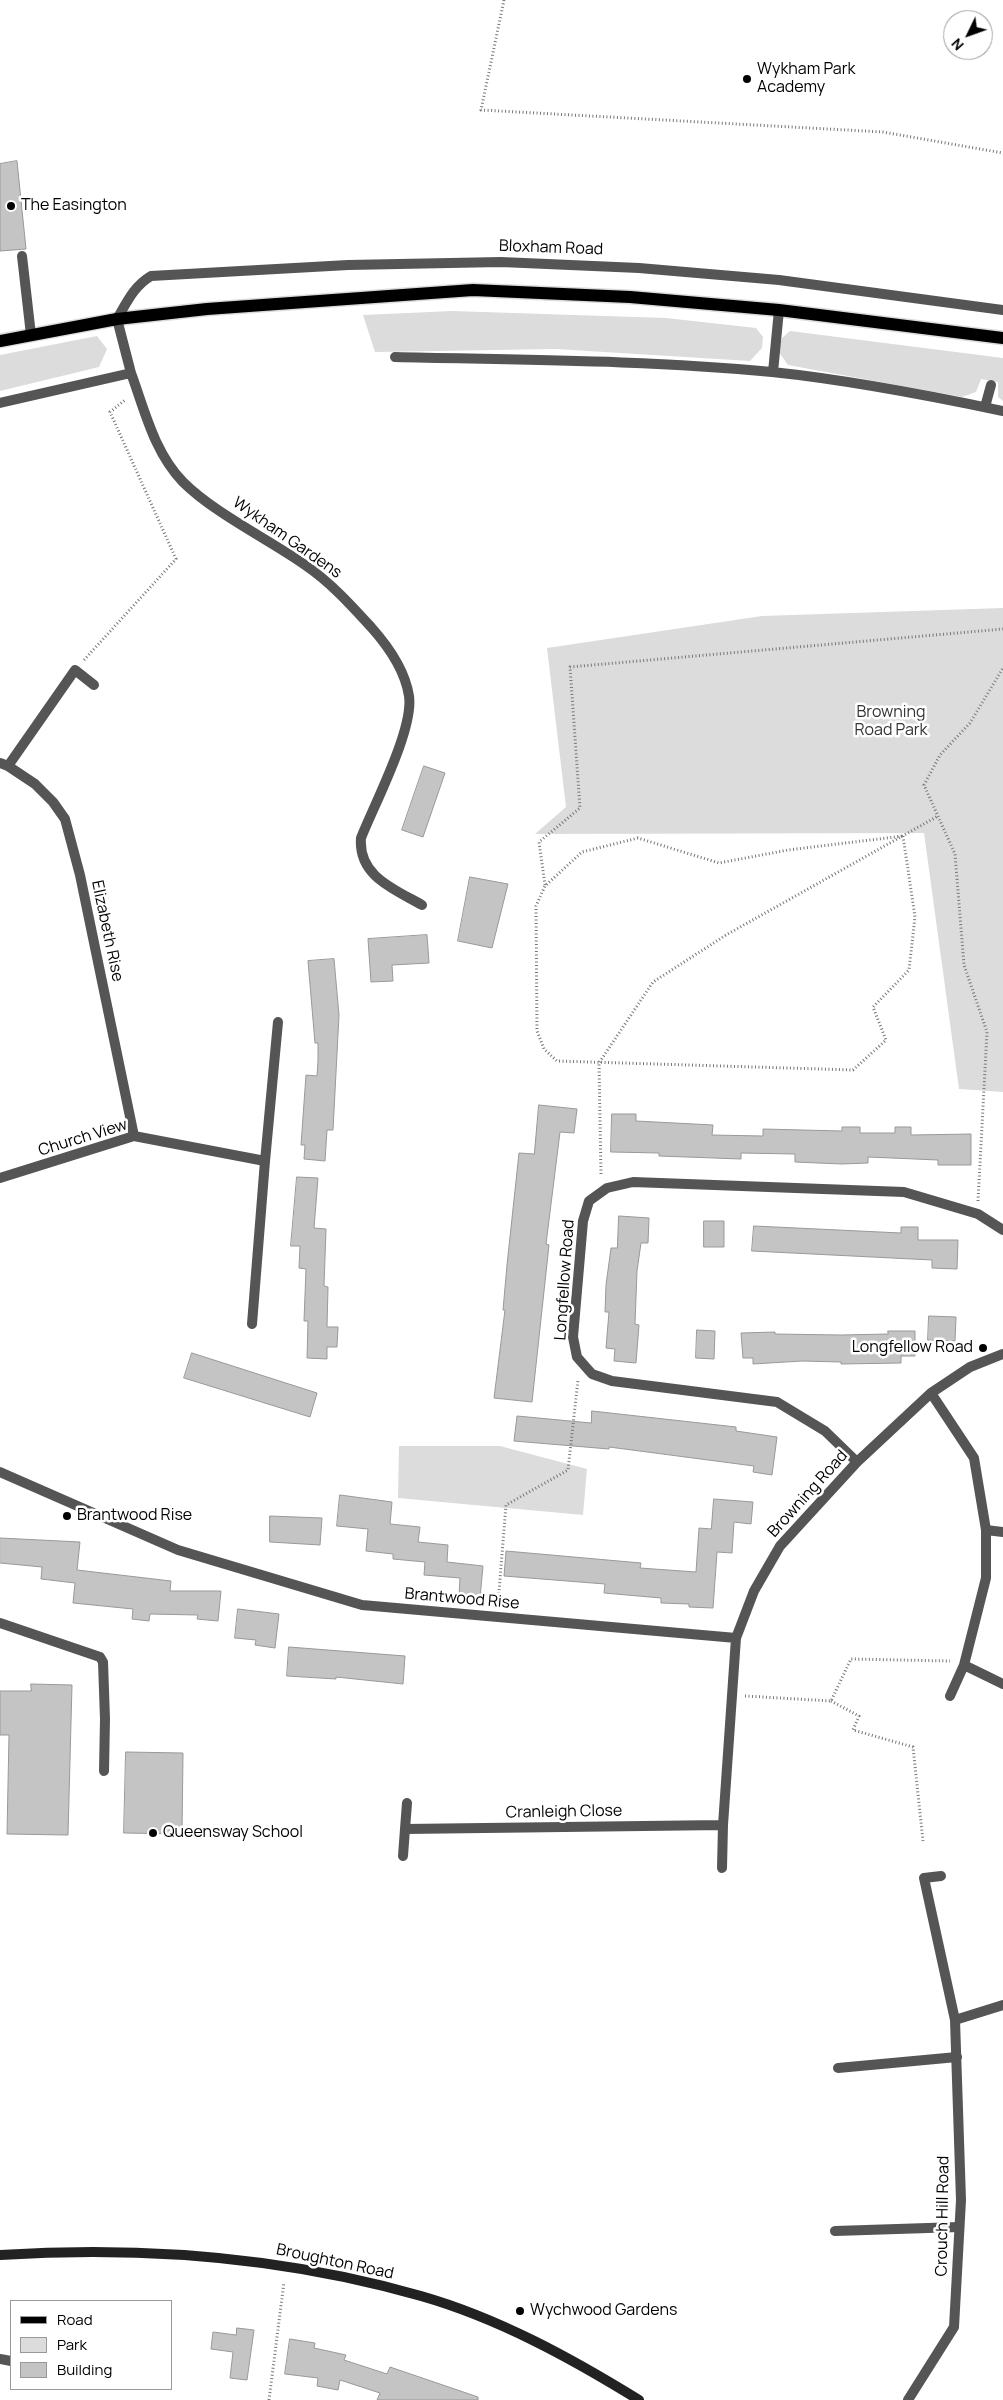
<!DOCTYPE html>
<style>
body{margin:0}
#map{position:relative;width:1003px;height:2400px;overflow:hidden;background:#fff;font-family:Manrope,sans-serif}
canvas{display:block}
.legend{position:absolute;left:10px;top:2300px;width:162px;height:90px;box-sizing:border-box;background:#fff;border:1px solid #999;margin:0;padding:6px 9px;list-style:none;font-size:15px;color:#000}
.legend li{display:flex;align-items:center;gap:10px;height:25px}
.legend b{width:25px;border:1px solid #999}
.north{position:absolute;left:943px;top:10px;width:50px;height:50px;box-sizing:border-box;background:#fff;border:1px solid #999;border-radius:50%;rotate:228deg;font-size:14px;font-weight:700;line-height:20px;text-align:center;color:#000}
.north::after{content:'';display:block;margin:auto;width:18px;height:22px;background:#000;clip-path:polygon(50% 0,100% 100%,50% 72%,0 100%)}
</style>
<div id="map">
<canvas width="1003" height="2400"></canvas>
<ul class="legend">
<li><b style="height:6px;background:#000"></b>Road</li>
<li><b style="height:14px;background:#dcdcdc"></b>Park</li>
<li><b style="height:14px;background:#c4c4c4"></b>Building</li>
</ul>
<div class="north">N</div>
</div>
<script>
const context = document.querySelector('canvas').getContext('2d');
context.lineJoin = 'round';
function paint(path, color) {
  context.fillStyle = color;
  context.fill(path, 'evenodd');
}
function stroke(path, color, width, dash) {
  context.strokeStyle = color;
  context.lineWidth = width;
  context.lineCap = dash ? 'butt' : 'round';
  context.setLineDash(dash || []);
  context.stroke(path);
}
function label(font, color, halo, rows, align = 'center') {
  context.font = font + ' Manrope,sans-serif';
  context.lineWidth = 5;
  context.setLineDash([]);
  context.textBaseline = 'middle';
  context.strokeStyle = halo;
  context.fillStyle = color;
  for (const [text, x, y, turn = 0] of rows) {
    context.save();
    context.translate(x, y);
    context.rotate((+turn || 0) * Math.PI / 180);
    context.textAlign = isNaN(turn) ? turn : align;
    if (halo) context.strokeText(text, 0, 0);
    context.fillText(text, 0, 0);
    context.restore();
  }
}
const green = new Path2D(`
 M452 311 666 318 756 328 763 337 762 348 750 361 556 349 375 352 363 315Z
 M790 331 1003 358V401L998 397V382L981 379 976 392 962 397 788 365 778 351 782 338Z
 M97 336 107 349 99 367 0 391V355Z
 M1003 608V1092L959 1089 924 833 535 834 566 807 547 648 762 616Z
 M399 1446H500L587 1469 583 1515 398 1498Z`);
const building = new Path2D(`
 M17 161 26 249 0 251V164Z
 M424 766 445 773 423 837 402 830Z
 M470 877 508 884 492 948 458 941Z
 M427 935 429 963 392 965 393 981 371 982 368 939Z
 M334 959 339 1015 333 1130H327L325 1161 304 1159 305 1145H301L306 1075 317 1076 318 1061V1043H315L308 961Z
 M539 1105 577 1109 574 1133 560 1132 546 1244 549 1245 532 1402 494 1398 505 1310H503L507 1265 519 1153 534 1154Z
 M612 1114H636V1121L713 1125 712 1135 763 1136V1129L842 1131V1127H860V1133H895V1127H911V1135L971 1134V1165H938V1160L868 1157V1163L842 1164 795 1162V1154L741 1153V1159L659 1156V1153L611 1152Z
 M297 1177 318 1178 314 1228 326 1229 324 1286 328 1287 327 1327H338L337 1347H327V1359L307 1358 308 1321H304L306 1269 299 1268 300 1246H291Z
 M619 1216 649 1218 648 1243H641L637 1271 635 1324 639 1325 636 1363 614 1361 615 1349 606 1348 609 1312H605L606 1285 611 1248H617Z
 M704 1221H724V1247H704Z
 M754 1226 901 1233V1227H918V1240H958L957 1269 932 1268V1260L752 1251Z
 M929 1316 956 1317 955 1341 928 1340Z
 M697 1330 715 1331 714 1359 696 1358Z
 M888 1331H915V1356H901V1363L841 1364V1362L802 1361 753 1364V1358H743L741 1333 775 1332V1334L841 1335 888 1334Z
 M192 1353 317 1393 310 1417 184 1378Z
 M592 1411 736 1427V1431L777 1437 772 1475 753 1472 754 1466 609 1447V1449L514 1441 517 1416 591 1423Z
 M340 1495 392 1502 390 1524 420 1527 418 1542 448 1545 447 1562 483 1566 480 1598 459 1596 460 1578 424 1575 425 1562 393 1559V1554L366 1551 368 1529 337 1526Z
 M714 1499 753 1502 751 1524 734 1522 732 1553 717 1552 713 1608 689 1607V1604L661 1603V1598L604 1593 605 1584 504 1576 506 1551 641 1563 640 1568 696 1572 699 1528 711 1529Z
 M270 1516 322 1518 320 1545 270 1542Z
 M0 1538 80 1542 77 1570 171 1581 170 1591H221L218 1621 197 1619 198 1615 150 1614 149 1621 132 1619 133 1609 73 1603 75 1583 41 1579 42 1567 0 1563Z
 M238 1609 279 1614 275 1648 255 1645 256 1640 235 1638Z
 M289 1647 405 1656 403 1684 336 1677V1679L287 1676Z
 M31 1684 72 1685 68 1835 7 1834 9 1735H0V1691H31Z
 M126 1752 183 1753 182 1834 124 1833Z
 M237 2328 254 2330 247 2380 230 2378 233 2352 211 2349 213 2332 236 2335Z
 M290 2339 315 2343 314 2348 346 2355 344 2360 387 2374 390 2367 478 2397V2400H377L380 2393 340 2380 338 2390 317 2386 318 2378 285 2374Z`);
const path = new Path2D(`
 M504 0 481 110 883 132 1003 153
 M84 660 176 559 110 412 125 400
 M903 836 915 917 909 970 873 1007 886 1040 853 1070 557 1061 544 1049 537 1031 536 906 545 886 582 852 638 838 719 863 788 850Z
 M545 885 539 842 580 808 570 667 1003 629
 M601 1174 599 1063 653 982 726 935 938 816
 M978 1201 987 1032 964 965 955 854 924 785 940 755 970 723 1003 668
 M498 1604 506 1505 568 1470 578 1380
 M745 1696 831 1701 851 1659 950 1661
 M831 1701 859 1716 853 1730 913 1747 923 1841
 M269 2400 284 2282`);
const service = new Path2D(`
 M22 256 31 335
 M0 1623 100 1657 103 1662 105 1719 104 1771
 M838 2068 957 2057
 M835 2231 959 2227`);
const minor = new Path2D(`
 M395 357C521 360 647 360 772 372 850 380 927 395 1003 411
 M773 372 779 310
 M131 373C145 411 154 452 183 482 214 513 268 539 305 565 330 582 350 604 371 627 388 646 405 670 409 696 414 729 374 805 361 838 358 876 394 889 422 905
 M0 403 131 373 117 319C127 302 134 286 151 276L348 265 501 262 639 268 779 280 1003 310
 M985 407 991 385
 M0 763 8 766 35 784 53 802 65 819 80 875 134 1136
 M8 766 75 670 94 685
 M265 1161 278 1022
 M0 1178 134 1136 265 1161 252 1324
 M931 1393 974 1458 986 1530V1578L964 1665 950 1696
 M857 1462 825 1431 777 1402 612 1381 592 1374 577 1357 573 1337 583 1221 589 1201 607 1188 633 1182 904 1192 978 1214 1003 1230
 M0 1472 178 1550 362 1605 736 1638
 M986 1530 1003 1532
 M964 1665 1003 1684
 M407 1803 405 1829 723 1825
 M403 1856 405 1829
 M722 1868 723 1825 736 1638 754 1591 780 1546 857 1462 931 1393 970 1367 1003 1354
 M955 2020 1003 2005
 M0 2359 11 2361
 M908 2400 954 2327 961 2200 955 2020 924 1878 941 1876`);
const secondary = new Path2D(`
 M0 2255C140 2246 285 2257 421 2296 498 2318 571 2358 639 2400`);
const primary = new Path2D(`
 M0 341 117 319 207 309 473 290 630 297 779 310 1003 338`);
const markers = [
 [747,79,5,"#000"],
 [11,206,5,"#000"],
 [983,1348,5,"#000"],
 [67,1516,5,"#000"],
 [153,1833,5,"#000"],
 [520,2311,5,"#000"]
];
const poiNames = [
 ["Wykham Park",757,70],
 ["Academy",757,88],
 ["The Easington",21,206],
 ["Longfellow Road",973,1348,"right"],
 ["Brantwood Rise",77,1516],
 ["Queensway School",163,1833],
 ["Wychwood Gardens",530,2311]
];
const streetNames = [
 ["Bloxham Road",551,248,2],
 ["Wykham Gardens",287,538,35],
 ["Elizabeth Rise",107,931,78],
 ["Church View",83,1138,-17],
 ["Longfellow Road",565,1280,-86],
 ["Browning Road",808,1494,-48],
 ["Brantwood Rise",462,1599,5],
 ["Cranleigh Close",564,1812,-1],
 ["Crouch Hill Road",943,2216,-89],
 ["Broughton Road",335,2262,12]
];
const parkNames = [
 ["Browning",891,713],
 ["Road Park",891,731]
];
paint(green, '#dcdcdc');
paint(building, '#c4c4c4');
stroke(building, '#999', 1);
stroke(primary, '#dbdbdb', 15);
stroke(path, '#777', 3, [1, 2.5]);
stroke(service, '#555', 10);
stroke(minor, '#555', 10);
stroke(secondary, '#222', 10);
stroke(primary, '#000', 12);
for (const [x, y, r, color] of markers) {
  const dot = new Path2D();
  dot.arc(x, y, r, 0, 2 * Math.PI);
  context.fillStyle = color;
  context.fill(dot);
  stroke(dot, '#fff', 2);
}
label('16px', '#000', '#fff', poiNames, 'left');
label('16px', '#000', '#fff', streetNames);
label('16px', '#333', '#fff', parkNames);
</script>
